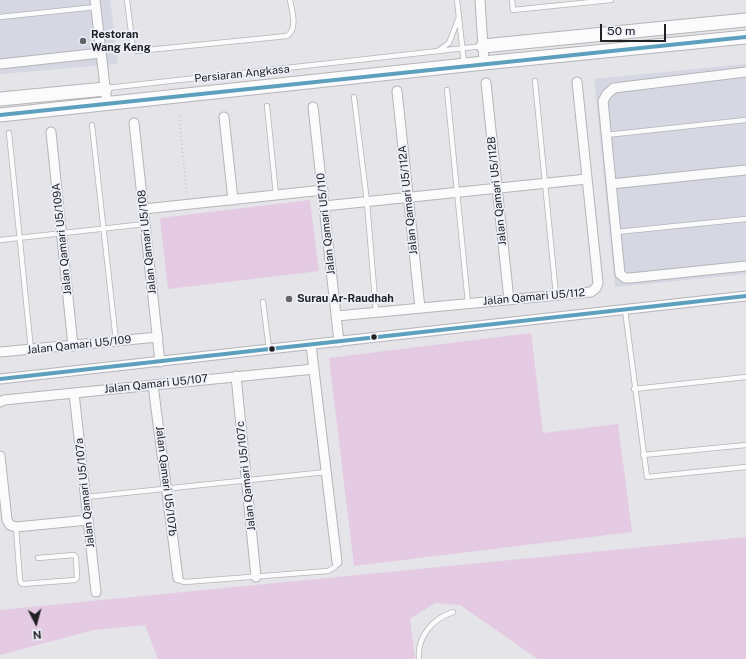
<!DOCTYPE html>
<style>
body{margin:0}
#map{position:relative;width:746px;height:659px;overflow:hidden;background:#e4e4e9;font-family:"Public Sans",sans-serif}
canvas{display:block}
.north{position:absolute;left:16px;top:603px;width:40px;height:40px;-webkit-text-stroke:3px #eef0f9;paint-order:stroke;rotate:174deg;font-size:11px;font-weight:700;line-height:16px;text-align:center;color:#202124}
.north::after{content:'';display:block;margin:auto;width:14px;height:18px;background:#202124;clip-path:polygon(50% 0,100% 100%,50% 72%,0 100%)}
.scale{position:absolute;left:600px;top:24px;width:66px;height:18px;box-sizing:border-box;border:2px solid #202124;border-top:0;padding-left:5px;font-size:12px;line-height:14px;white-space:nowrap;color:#202124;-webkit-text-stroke:3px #eef0f9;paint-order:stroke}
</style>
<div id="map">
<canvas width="746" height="659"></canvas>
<div class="north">N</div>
<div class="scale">50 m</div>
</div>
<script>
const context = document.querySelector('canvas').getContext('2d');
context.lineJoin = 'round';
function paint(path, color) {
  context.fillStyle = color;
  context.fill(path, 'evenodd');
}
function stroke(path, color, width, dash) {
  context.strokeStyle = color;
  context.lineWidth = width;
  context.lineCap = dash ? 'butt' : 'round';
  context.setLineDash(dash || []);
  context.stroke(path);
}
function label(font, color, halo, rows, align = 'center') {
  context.font = font + ' "Public Sans",sans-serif';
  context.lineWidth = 3.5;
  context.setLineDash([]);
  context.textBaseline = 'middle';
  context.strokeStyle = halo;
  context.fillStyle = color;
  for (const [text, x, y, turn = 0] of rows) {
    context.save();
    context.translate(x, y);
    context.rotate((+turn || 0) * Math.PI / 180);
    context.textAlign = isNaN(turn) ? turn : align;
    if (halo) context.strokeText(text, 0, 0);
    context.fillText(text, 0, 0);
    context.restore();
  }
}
const built = new Path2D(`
 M0 0H110L118 64 0 74Z
 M746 64V274L615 287 594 79Z`);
const green = new Path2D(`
 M310 200 319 271 168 289 160 218Z
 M531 333 543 433 618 424 632 532 354 566 329 358Z
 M746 537V659H538L460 605 435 603 410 619 415 659H158L145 625 94 630 0 655V610Z`);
const path = new Path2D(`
 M179 116 187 195`);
const lane = new Path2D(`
 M127 0 133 48 137 51 287 36C298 29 292 11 290 0
 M457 0 464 63
 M512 0 513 10 611 0
 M0 17 96 7
 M438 51 449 43 459 17
 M535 81 556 295
 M107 88 483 46
 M447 90 468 303
 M354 97 367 202 376 312
 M267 106 276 195
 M92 125 116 341
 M9 133 31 350
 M606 135 746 120
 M616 232 746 219
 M0 240 145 224
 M263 302 269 349
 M625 310 647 477 746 467
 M634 389 746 377
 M643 455 746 445
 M86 497 326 472
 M16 527 20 581 22 584 75 580 77 578 76 557 74 555 38 558
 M178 578 181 581 185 582 328 571 335 567 337 562
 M419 659C417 637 432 619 453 612`);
const street = new Path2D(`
 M95 0 107 104
 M480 0 484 63
 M0 64 101 53
 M746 72 614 88 607 94 603 101 620 274 625 278H630L746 266
 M486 83 509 300
 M397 91 420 308
 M313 107 339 342
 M224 117 233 200
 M134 123 160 362
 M51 132 73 346
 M611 184 746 170
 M324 206 587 179
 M144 209 323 190
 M337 316 591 292 596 288 598 283 577 82
 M311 345 337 562
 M0 352 158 337
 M236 376 256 577
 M0 379 746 296
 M153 385 178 578
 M74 393 96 592
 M0 402 4 400 314 369
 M0 456 7 520 10 525 16 527 88 520`);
const secondary = new Path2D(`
 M483 46 746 20
 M0 99 105 89
 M0 115 484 63 746 37`);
const bus1 = new Path2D(`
 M0 115 746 37
 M0 379 746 296`);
const markers = [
 [83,41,4,"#656569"],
 [289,299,4,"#656569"],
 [374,337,3.5,"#202124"],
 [272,349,3.5,"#202124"]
];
const poiNames = [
 ["Restoran",91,35],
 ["Wang Keng",91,48],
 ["Surau Ar-Raudhah",297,299]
];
const streetNames = [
 ["Persiaran Angkasa",242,74,-6],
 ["Jalan Qamari U5/112B",497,191,-96],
 ["Jalan Qamari U5/112A",408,200,-96],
 ["Jalan Qamari U5/110",326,224,-96],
 ["Jalan Qamari U5/109A",62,239,-96],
 ["Jalan Qamari U5/108",147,242,-96],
 ["Jalan Qamari U5/112",534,297,-5],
 ["Jalan Qamari U5/109",79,345,-6],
 ["Jalan Qamari U5/107",156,384,-6],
 ["Jalan Qamari U5/107c",246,476,-96],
 ["Jalan Qamari U5/107b",166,481,83],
 ["Jalan Qamari U5/107a",85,493,-96]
];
paint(built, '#d5d7e2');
paint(green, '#e4cae2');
stroke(lane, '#b5b5b9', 6);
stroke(street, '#b5b5b9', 11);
stroke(secondary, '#b5b5b9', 15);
stroke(path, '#c4c5c7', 1.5, [1, 3]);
stroke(lane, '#fbfbfc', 4.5);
stroke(street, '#fbfbfc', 9);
stroke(secondary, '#fbfbfc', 13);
stroke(bus1, '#5da0be', 4);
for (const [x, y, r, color] of markers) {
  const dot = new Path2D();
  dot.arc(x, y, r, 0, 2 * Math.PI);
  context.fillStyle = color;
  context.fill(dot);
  stroke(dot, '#eef0f9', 1.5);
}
label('bold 11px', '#202124', '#eef0f9', poiNames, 'left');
label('11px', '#202124', '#eef0f9', streetNames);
</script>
